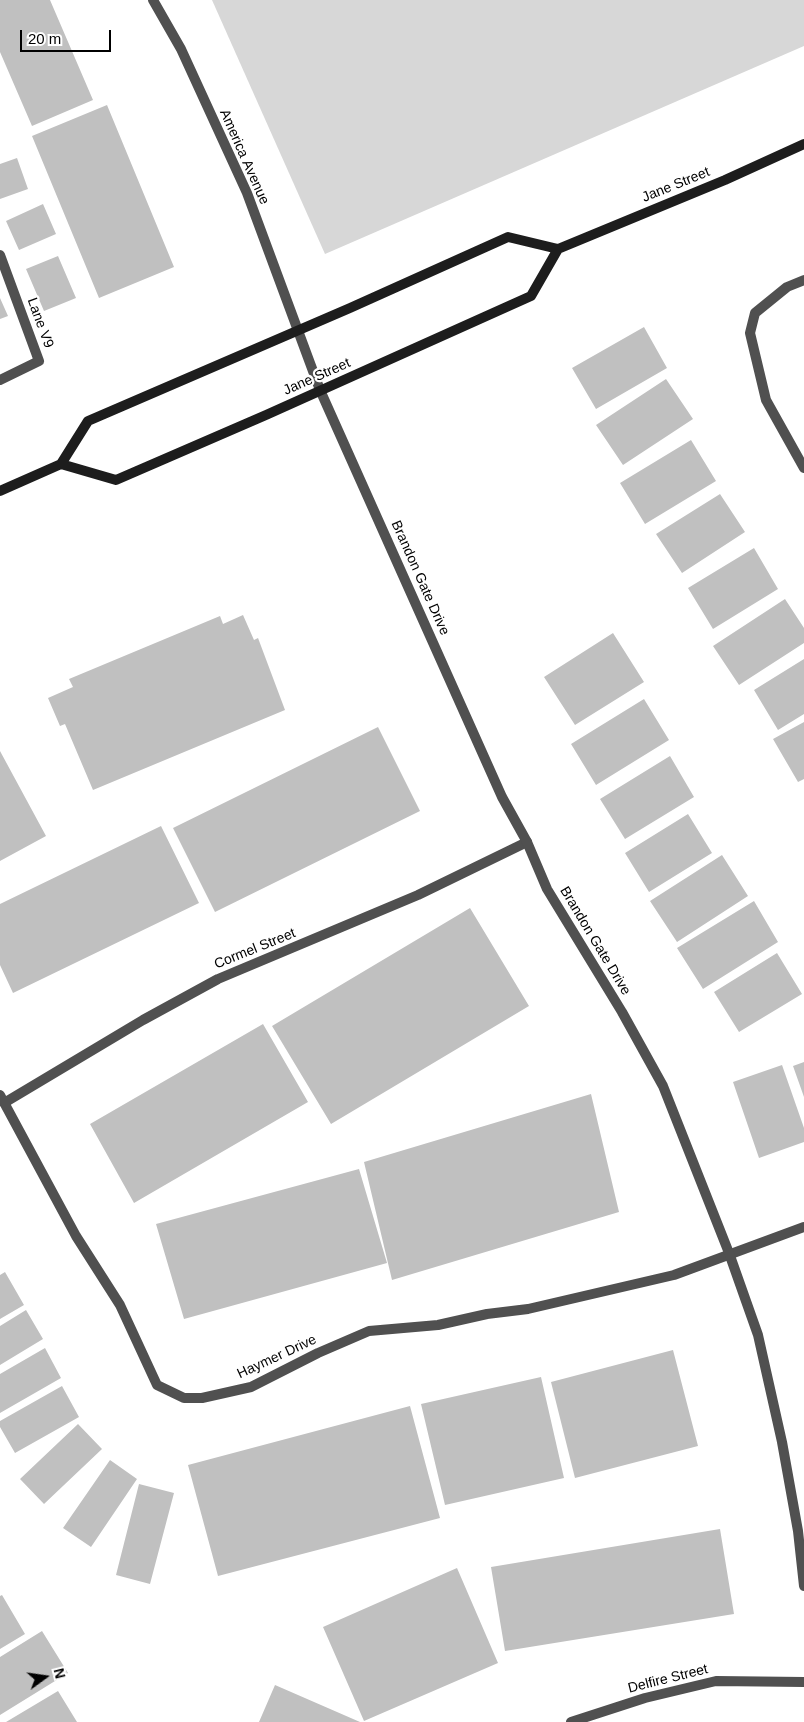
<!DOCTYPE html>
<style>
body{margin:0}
#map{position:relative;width:804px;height:1722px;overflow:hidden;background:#fff;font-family:Helvetica,sans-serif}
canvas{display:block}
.north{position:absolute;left:20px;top:1652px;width:50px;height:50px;-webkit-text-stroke:4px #fff;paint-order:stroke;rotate:76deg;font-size:14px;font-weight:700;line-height:20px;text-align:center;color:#000}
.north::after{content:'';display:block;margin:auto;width:18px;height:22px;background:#000;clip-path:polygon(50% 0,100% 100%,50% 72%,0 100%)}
.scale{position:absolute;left:20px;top:30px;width:91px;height:22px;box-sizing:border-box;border:2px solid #000;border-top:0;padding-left:6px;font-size:15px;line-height:18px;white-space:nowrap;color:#000;-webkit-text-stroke:4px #fff;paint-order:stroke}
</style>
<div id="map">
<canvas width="804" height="1722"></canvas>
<div class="north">N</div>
<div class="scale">20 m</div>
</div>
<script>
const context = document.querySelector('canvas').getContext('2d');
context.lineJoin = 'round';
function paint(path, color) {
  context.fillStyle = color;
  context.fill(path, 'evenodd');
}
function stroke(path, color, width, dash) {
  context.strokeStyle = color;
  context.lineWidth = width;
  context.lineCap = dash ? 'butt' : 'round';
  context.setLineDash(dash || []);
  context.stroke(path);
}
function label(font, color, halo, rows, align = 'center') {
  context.font = font + ' Helvetica,sans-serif';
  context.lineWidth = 4.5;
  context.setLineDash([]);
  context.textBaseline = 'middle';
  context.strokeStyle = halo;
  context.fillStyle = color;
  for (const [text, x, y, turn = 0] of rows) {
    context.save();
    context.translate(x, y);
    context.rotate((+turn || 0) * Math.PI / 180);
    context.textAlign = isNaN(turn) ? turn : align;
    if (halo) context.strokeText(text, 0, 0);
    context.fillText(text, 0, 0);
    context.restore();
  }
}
const green = new Path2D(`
 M212 0H804V46L325 254Z`);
const building = new Path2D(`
 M0 0H50L93 100 32 126 0 52Z
 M107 105 174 267 99 298 32 136Z
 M17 158 28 189 0 199V164Z
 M43 204 56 234 19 250 6 221Z
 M58 256 76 298 44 311 26 269Z
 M0 298 8 316 0 319Z
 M644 327 667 368 596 409 572 368Z
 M666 379 693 419 623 465 596 425Z
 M691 440 716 481 645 524 620 483Z
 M720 494 745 532 682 573 656 534Z
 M754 548 778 589 713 629 688 588Z
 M785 599 804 628V643L739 685 713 646Z
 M243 615 254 640 258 638 285 710 93 790 65 724 60 726 48 698 73 687 69 679 220 616 223 624Z
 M613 633 644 682 575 725 544 677Z
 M804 659V714L778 730 754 690Z
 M644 699 669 740 596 785 571 744Z
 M804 722V779L798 782 773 739Z
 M378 727 420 811 215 912 173 828Z
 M0 751 46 836 0 861Z
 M670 756 694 797 625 839 600 799Z
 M688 814 712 853 649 892 625 853Z
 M161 826 199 903 13 993 0 965V904Z
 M722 855 748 896 677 942 650 901Z
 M754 901 778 942 703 989 677 948Z
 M470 908 529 1006 331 1124 272 1026Z
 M777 953 802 994 739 1032 714 992Z
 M263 1024 308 1102 134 1203 90 1124Z
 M804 1062V1097L793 1066Z
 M782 1065 804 1128V1142L759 1158 733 1082Z
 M591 1094 619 1212 392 1280 364 1162Z
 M359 1169 387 1263 184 1319 156 1224Z
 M5 1272 24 1305 0 1319V1275Z
 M26 1310 43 1339 0 1365V1326Z
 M45 1348 61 1378 0 1413V1374Z
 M673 1350 698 1446 575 1478 551 1382Z
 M541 1377 564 1478 445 1505 421 1404Z
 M62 1386 79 1417 15 1453 0 1427V1421Z
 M410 1406 440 1518 218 1576 188 1465Z
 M78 1424 102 1449 44 1504 20 1479Z
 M110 1460 137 1479 91 1547 63 1528Z
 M139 1484 174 1493 150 1584 116 1575Z
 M720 1529 734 1614 505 1651 491 1567Z
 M457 1568 498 1663 364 1721 323 1627Z
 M2 1595 25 1634 0 1649V1596Z
 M42 1631 68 1673 0 1715V1657Z
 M275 1685 360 1722H259Z
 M58 1691 77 1722H6Z`);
const service = new Path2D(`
 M0 255 39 361 0 380`);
const minor = new Path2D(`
 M804 280 787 287 755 313 750 333 766 400 804 468
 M0 1095 76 1236 120 1305 157 1385 184 1398H202L251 1387 318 1353 369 1331 438 1325 487 1314 528 1309 674 1275 804 1227
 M4 1103 143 1020 218 979 418 895 527 842
 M571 1722 645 1698 716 1681 804 1682`);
const tertiary = new Path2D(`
 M153 0 181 49 247 193 320 390 502 797 527 842 547 889 622 1012 663 1086 729 1253 758 1335 782 1442 798 1531 804 1586`);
const secondary = new Path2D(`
 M61 464 116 480 266 415 531 296 558 249
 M0 491 61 464 88 421 350 308 508 237 558 249 725 180 804 144`);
const streetNames = [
 ["America Avenue",244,157,66],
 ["Jane Street",676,185,-22],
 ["Lane V9",40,323,70],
 ["Jane Street",317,377,-24],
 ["Brandon Gate Drive",420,578,66],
 ["Brandon Gate Drive",595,941,59],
 ["Cormel Street",255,949,-22],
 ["Haymer Drive",277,1357,-25],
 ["Delfire Street",668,1679,-14]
];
paint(green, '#d7d7d7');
paint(building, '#c0c0c0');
stroke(service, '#505050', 10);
stroke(minor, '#505050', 10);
stroke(tertiary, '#505050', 10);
stroke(secondary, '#1d1d1d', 10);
label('14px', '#000', '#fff', streetNames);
</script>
